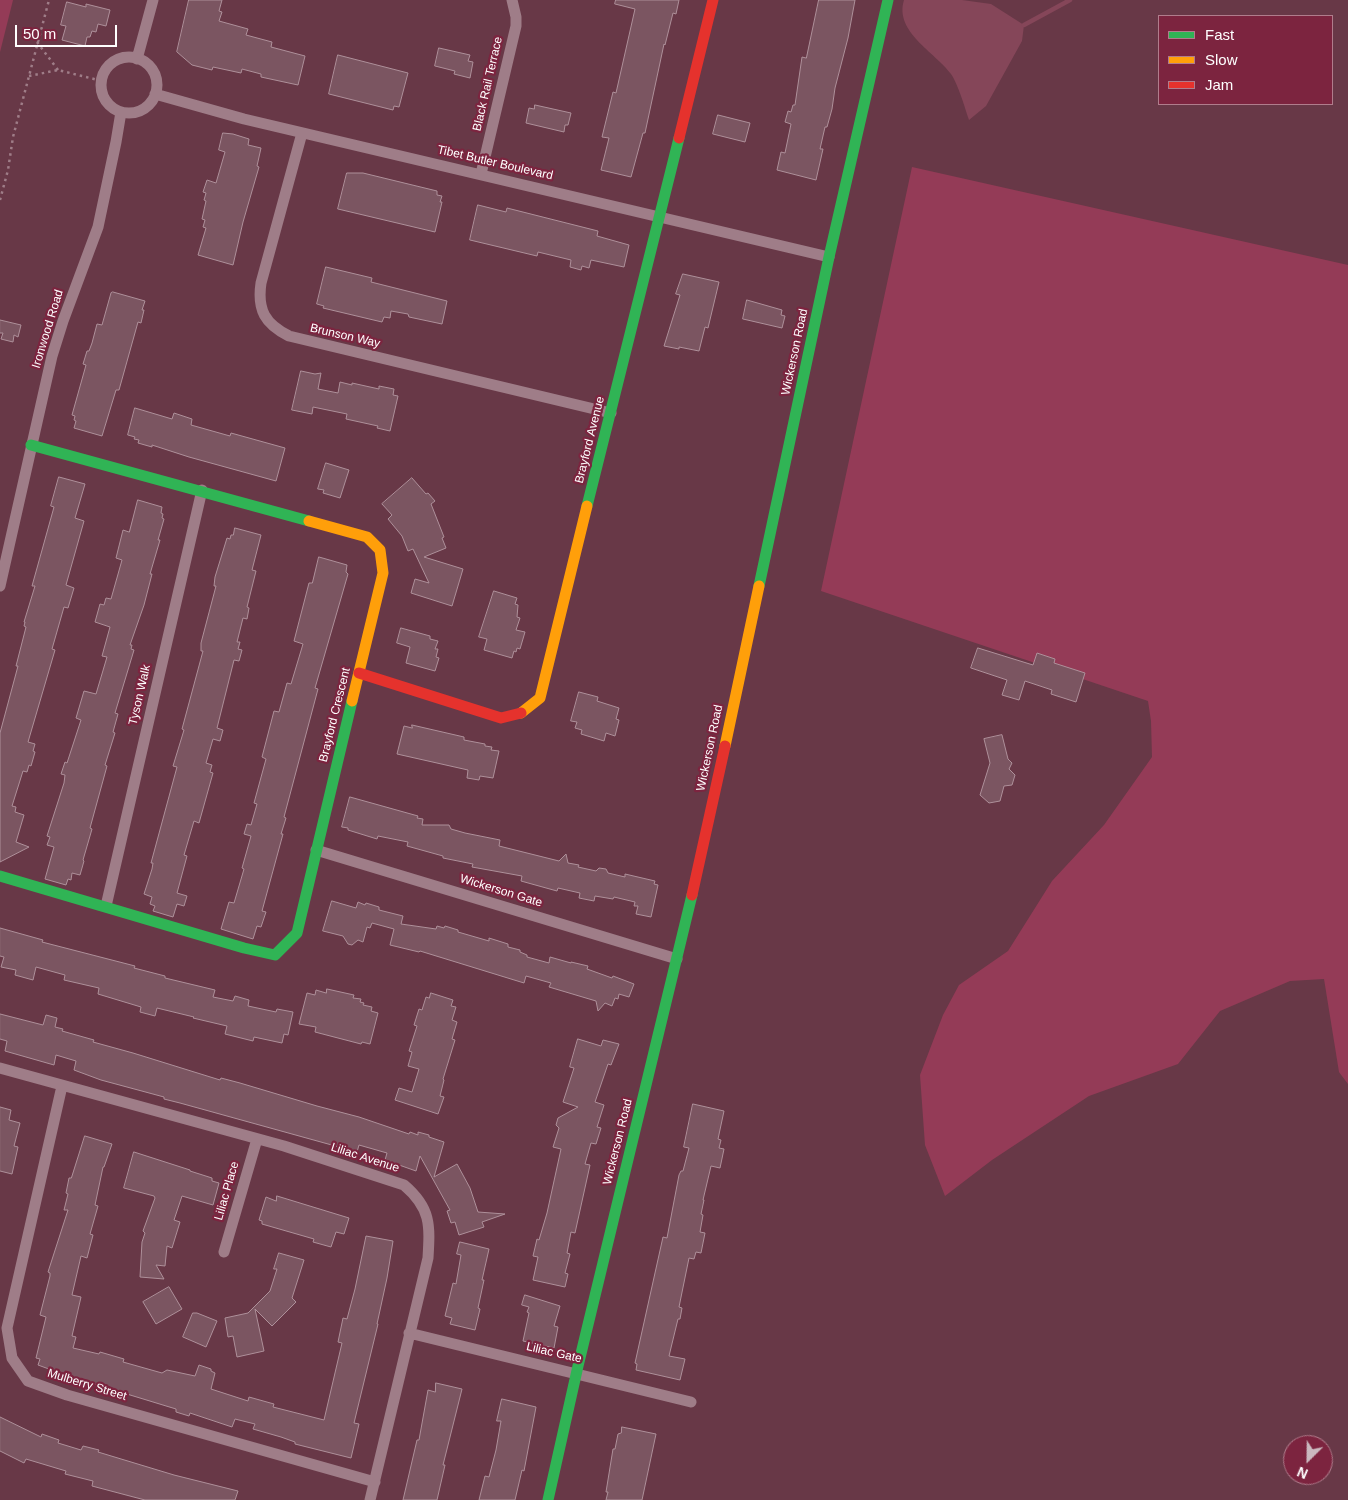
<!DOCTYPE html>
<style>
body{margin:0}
#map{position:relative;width:1348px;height:1500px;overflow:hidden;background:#683847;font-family:Arial,sans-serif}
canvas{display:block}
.legend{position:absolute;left:1158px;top:15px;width:175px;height:90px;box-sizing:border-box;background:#7c243f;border:1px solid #b07c8c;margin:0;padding:6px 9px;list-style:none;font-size:15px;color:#fff}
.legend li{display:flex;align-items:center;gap:10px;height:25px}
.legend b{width:25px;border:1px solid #b07c8c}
.north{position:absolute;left:1283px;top:1435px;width:50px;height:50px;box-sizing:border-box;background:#7c243f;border:1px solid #b07c8c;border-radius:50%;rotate:203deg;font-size:14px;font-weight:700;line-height:20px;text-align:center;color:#fff}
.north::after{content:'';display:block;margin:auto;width:18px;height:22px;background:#cab9bf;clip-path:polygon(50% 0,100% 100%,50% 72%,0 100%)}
.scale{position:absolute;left:15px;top:25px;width:102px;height:22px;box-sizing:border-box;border:2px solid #fff;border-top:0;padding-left:6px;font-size:15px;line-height:18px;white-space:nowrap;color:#fff;-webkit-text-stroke:4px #7c243f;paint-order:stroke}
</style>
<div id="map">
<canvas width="1348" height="1500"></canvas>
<ul class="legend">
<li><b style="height:6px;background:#30b455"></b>Fast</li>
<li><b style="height:6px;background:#ff9f0a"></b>Slow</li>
<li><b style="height:6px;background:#e5322d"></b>Jam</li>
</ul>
<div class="north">N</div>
<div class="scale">50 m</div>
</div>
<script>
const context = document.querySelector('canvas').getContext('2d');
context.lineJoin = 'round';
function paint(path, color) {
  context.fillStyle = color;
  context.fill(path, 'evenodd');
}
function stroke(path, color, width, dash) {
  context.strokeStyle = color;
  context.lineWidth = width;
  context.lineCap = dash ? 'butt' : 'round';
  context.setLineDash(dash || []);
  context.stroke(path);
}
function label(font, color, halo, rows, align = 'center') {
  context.font = font + ' Arial,sans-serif';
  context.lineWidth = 4.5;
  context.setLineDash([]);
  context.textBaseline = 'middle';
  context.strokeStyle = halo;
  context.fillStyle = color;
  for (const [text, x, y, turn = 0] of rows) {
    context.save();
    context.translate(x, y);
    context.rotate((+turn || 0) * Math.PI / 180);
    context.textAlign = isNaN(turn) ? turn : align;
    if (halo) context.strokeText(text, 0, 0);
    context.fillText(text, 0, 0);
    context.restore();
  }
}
const green = new Path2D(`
 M0 0H13L0 52Z
 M912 167 1348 265V1084L1339 1072 1324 979 1290 981 1220 1011 1178 1064 1089 1096 992 1160 945 1196 925 1145 920 1075 943 1015 959 985 1008 951 1052 881 1104 825 1152 757 1151 721 1148 701 821 591Z`);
const water = new Path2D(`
 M904 0H962L991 4 1024 25 1022 41 986 106 969 120C965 108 958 84 951 74 935 52 894 32 904 0Z`);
const stream = new Path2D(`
 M1024 25 1070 0`);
const building = new Path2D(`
 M189 0H222L219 11 222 12 219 21 248 29 246 35 272 42 271 47 305 56 298 85 261 77V74L242 69 241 73 213 67 212 70 192 65 177 52Z
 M616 0H679L676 14 673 13 665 45 664 44 645 133H643L631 177 601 170 609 138 602 137 613 92 616 93 635 9 615 4Z
 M819 0H855L848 38 835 88 832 109 827 127H825L820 149H823L816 180 777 170 781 152 785 153 791 124 785 122 788 111 791 112 793 105H795L802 57 806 58Z
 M67 2 86 7V4L110 10 106 26 98 24 96 32 92 31 90 37H87L85 46 62 40 66 26 61 25Z
 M439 48 470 55 468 61 473 62 470 78 454 74 455 71 435 66Z
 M338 55 408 73 399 107 394 106 393 110 329 94Z
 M535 105 571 113 568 125H565L564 132 526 123 529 108 534 109Z
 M718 115 750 123 745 142 713 134Z
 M223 133 233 134 249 139 248 145 261 148 257 166 259 167 243 222 233 265 198 255 206 228 203 227 205 220 202 219 206 201 204 200 206 193 203 192 207 180 216 183 225 152 219 150Z
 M347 173H363L437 191V195L442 196 440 202H442L435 232 338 209Z
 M478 205 506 212 507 208 598 231 597 236 629 245 624 267 591 260 589 268 582 266 581 270 570 267 571 260 538 252 537 256 470 240Z
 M326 267 372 278 371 282 447 301 442 324 409 317 408 314 391 311 390 318 384 317 382 322 323 308 324 306 317 304Z
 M683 274 719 282 708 328 705 327 699 351 679 347V349L664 346 680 295 676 294Z
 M113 292 145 301 142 310H144L141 323 138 322 119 390H116L102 436 74 428 76 421 74 420 75 416 72 415 86 365 83 364 87 351H89L92 343 97 324 102 325 111 293Z
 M747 300 782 310 781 315 785 316 782 328 743 319Z
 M0 320 21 325 18 337 14 335 13 342 1 339 3 333H0Z
 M301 371 315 374 321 373 318 389 338 393 340 382 352 385V383L379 389V386L394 389 393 395 398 396 390 431 377 428 378 426 346 419 347 414 313 407 312 414 292 410Z
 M135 408 172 419 174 413 192 419 191 425 230 436 231 433 285 448 276 481 189 457 152 445V447L138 443 139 440 134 439 135 437 128 435Z
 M326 463 349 470 340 498 323 493 324 490 318 489Z
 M59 477 85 484 75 518 84 521 66 585 74 588 68 608 64 607 52 649 55 650 28 742 35 744 33 751 35 752 31 766 29 765 27 772 23 771 12 806 16 807 15 812 24 815 16 842 29 847 0 862V733L18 666H16L26 627 24 626 25 622H24L35 586H32L54 507 51 506Z
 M412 478 426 494 428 493 435 501 431 504 444 537 442 538 446 548 424 557 463 569 452 606 411 593 415 579 429 583 413 549 408 551 402 536 388 519 392 515 382 504Z
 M138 500 162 507 161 513 163 514 162 518 164 519 158 540H160L150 574H152L144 605 130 645H132L131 649 134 650 115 713 118 714 113 732 115 733 105 765 107 766 90 828 92 829 83 860 84 861 80 875 72 873 71 880 68 879 66 885 45 879 54 847 47 845 50 837 47 836 64 783 65 775 61 774 65 762 67 763 81 720 76 718 84 691 96 694 107 657 102 656 110 627 95 622 100 604 104 605 106 598 111 599 122 560 116 558 123 530 129 532Z
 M235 528 261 535 252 570 256 571 247 607 249 608 247 619 243 618 237 642H240L238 649 242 650 239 661 234 660 217 728 223 730 220 741 213 739 206 763 212 765 210 772 213 773 199 823 194 821 184 855 187 856 177 893 187 896 184 906 177 904 173 917 153 911 155 906 150 904 152 897 144 894 152 869 153 863H151L177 767 173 766 184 730 182 729 203 651H201V643L216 586H214L215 577 227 538 230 539 231 535H233Z
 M319 557 347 565 346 572 348 574 315 688 318 689 284 817 286 818 281 834H283L262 911 266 912 261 927 257 926 253 939 221 929 229 902 234 903 244 869 242 868 251 836 244 834 247 824 251 825 257 804 254 803 266 759 262 757 274 711 279 712 287 683 291 684 303 644 294 641 309 583H312Z
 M494 591 517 598 515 604 518 605 517 617 520 618 516 630 525 632 520 649 517 648 516 652 514 651 512 658 484 650 487 639 479 637Z
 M401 628 430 636V639L438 641 435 649H438L436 657 439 658 435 671 406 663 410 647 397 643Z
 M978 648 1033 665 1037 653 1055 659 1054 663 1085 673 1076 702 1051 694 1052 690 1025 681 1019 700 1002 695 1007 680 971 668Z
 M579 692 598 697 597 701 619 708 616 719 619 720 615 736 606 733 604 741 581 734 582 730 575 728 577 722 571 721Z
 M412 725 464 737V740L485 744V746L492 747 491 750 499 751 493 778 480 776 479 780 467 778 468 770 397 754 404 726 412 728Z
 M1002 735 1008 759 1012 763 1009 769 1015 775 1012 785 1004 786 1000 801 989 803 980 795 990 763 984 739Z
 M350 797 418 816 417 818 423 819 422 825H449L451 829 465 833 500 840 499 846 559 861 566 854 568 863 579 865 578 867 596 871 599 868 606 869 608 873 625 877V874L655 881 654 884 658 885 651 917 636 914 638 906H634L635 902 614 897 613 899 595 896 594 901 579 898 580 893 558 888 557 891 521 881 522 876 472 867 473 864 443 858V856L407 846 408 842 378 836 377 839 348 830V828L342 827Z
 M332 901 356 908 358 902 365 905 366 903 379 907V910L403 916 401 924 436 929 437 926 444 928 445 926 458 930V932L489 941V938L508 944V947L520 950V952L527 955V957L549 963 550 957 571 963V962L588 966 587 969 612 978 613 976 634 984 629 997 619 994 618 999 615 998 612 1006 605 1003 598 1011 596 1001 549 987 551 983 526 976 524 983 420 951 419 952 390 945 394 929 372 923 370 928 367 927 363 942 358 940 352 945 348 944 343 936 323 931Z
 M0 928 43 940 42 942 135 966 134 968 165 976V978L215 990 213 997 233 1001 235 996 249 1000 248 1006 276 1012 277 1009 293 1012 288 1035 284 1034 282 1043 254 1037 253 1041 225 1034 227 1026 193 1018 194 1017 157 1008 155 1016 140 1012 141 1007 98 994 99 988 64 980 65 975 36 967 33 980 15 975 16 970 1 967 4 957 0 956Z
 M327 989 354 995 353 998 361 999 360 1002 364 1003 363 1005 372 1007 371 1011 378 1013 370 1044 362 1042 361 1044 315 1032 316 1027 299 1024 307 993 315 995 316 990 326 993Z
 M431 993 453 1000 451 1006 456 1007 452 1020 457 1022 452 1039 455 1040 443 1079 444 1080 440 1096 444 1097 438 1114 395 1100 399 1088 412 1092 419 1069 408 1066 412 1052 409 1051 417 1026 414 1025 419 1009 422 1010 426 997 429 998Z
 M0 1014 43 1025 46 1015 57 1018 55 1027 63 1029 62 1031 94 1040 93 1042 133 1053 220 1080 221 1078 240 1083 317 1106 359 1117 409 1134 410 1132 418 1135V1132L429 1135V1137L444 1142 434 1177 457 1164 470 1188 478 1212 505 1214 482 1222 484 1227 459 1235 455 1222 451 1223 447 1211 450 1210 420 1156 416 1171 385 1160 387 1153 359 1145 357 1152 180 1103 164 1099V1097L101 1080 74 1070 76 1061 56 1055 54 1065 5 1051 7 1041 0 1039Z
 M578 1039 601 1046 603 1040 619 1044 611 1065 608 1064 595 1102 604 1105 597 1127 601 1128 596 1144 591 1143 585 1164 590 1165 575 1233 571 1232 567 1253 570 1254 565 1273 568 1274 565 1287 533 1280 538 1257 533 1256 537 1239 539 1240 547 1213 561 1149 553 1147 559 1128 556 1125 558 1118 578 1107 563 1102 574 1068 570 1067Z
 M693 1104 724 1111 718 1139 721 1140 719 1148 724 1149 720 1168 711 1166 703 1200H704L701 1214 703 1215 700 1232 705 1233 701 1253 696 1252 694 1259 689 1258 679 1307 682 1308 680 1319H678L669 1356 685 1359 680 1380 636 1370 637 1364 635 1363 663 1237 667 1238 679 1175 681 1171H683L689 1148 684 1147Z
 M0 1107 11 1110 9 1120 20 1123 14 1146 18 1147 12 1174 0 1171Z
 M85 1136 112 1144 104 1167H103L95 1205 98 1206 90 1234 93 1235 87 1258 81 1256 72 1295 81 1297 72 1336 76 1337 73 1348 99 1354 100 1352 124 1359 123 1362 162 1373 167 1370 195 1376 199 1365 211 1369V1371L215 1373 211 1389 248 1401 249 1397 274 1404 273 1407 324 1420 342 1343 338 1342 343 1318 347 1319 355 1289 366 1236 393 1241 387 1278 377 1324H378L354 1423 359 1424 351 1458 295 1444V1442L281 1437 253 1429 255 1424 235 1419 232 1427 190 1413 189 1416 176 1412V1409L81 1380V1381L67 1378 68 1376 38 1365 40 1359 36 1358 46 1317 40 1315 50 1276V1273L48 1272 68 1210H64L68 1194 66 1193 69 1178H71Z
 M134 1152 190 1170V1171L212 1178V1181L219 1183 213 1205 182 1196 174 1220 180 1222 172 1248 167 1246 165 1266 156 1265 164 1279 140 1277 142 1242 145 1233 143 1231 155 1198 154 1196 124 1188Z
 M277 1196 349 1218 344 1234 336 1232 331 1247 313 1242 314 1239 262 1224V1221L259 1220 266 1197 276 1201Z
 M460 1242 489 1249 482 1280H484L478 1308 480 1309 475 1330 450 1324 452 1318 445 1316 453 1283 456 1284 461 1255 457 1254Z
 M279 1253 304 1260 292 1298 296 1302 272 1326 255 1309 264 1351 237 1357 233 1336 228 1337 225 1318 248 1313 270 1291 277 1269H274Z
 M169 1287 182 1309 156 1324 143 1302Z
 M525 1295 560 1306 554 1326 558 1327 554 1348 523 1341 529 1313 527 1312 529 1307 522 1305Z
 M193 1313H197L217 1321 206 1347 183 1337Z
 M436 1383 462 1389 443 1465H445L437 1500H403L417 1440H419L428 1390 435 1392Z
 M502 1399 536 1407 524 1471 522 1470 515 1500H479L485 1476 489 1477 496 1450 501 1421H497Z
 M0 1417 41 1437 42 1434 59 1440 58 1443 81 1450 83 1446 99 1450 98 1452 174 1475 238 1491 235 1500H145L92 1486 93 1481 65 1474 66 1471 26 1459 24 1463 0 1451Z
 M622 1427 656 1434 642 1500H606L608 1492H606L613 1449H615L618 1434 621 1433Z`);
const path = new Path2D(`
 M37 42 58 70
 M29 76 58 70 102 81
 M0 200 8 170 13 137 49 0`);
const street = new Path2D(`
 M101 85a28 28 0 1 1 56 0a28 28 0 1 1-56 0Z
 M137 59 153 0
 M155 94 244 119 829 257
 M302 133 261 283C257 310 265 324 289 336L611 413
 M481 174 516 26V17L512 0
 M0 586 52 356 63 321 98 227 116 142 121 112
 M316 850 677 959
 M106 906 202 490
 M0 1068 284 1146 404 1185C431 1208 430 1225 428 1258L370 1500
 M62 1086 7 1328 12 1358 28 1381 67 1395 375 1482
 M224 1252 257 1139
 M409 1333 691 1402`);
const fast = new Path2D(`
 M31 445 309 521
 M587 506 679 138
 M759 586 829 257 888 0
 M0 876 244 948 275 955 297 933 352 701
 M548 1500 578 1366 692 895`);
const slow = new Path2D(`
 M309 521 367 537 380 550 383 573 352 701
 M521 713 540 698 587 506
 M725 746 759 586`);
const jam = new Path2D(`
 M679 138 713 0
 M359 673 501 718 521 713
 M692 895 725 746`);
const streetNames = [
 ["Black Rail Terrace",488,84,-77],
 ["Tibet Butler Boulevard",495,163,13],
 ["Ironwood Road",48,329,-73],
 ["Brunson Way",345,336,13],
 ["Wickerson Road",795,352,-78],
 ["Brayford Avenue",590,440,-76],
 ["Tyson Walk",140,695,-77],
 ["Brayford Crescent",335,715,-76],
 ["Wickerson Road",710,748,-78],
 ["Wickerson Gate",501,891,17],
 ["Wickerson Road",618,1142,-76],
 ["Liliac Avenue",365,1158,18],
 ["Liliac Place",227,1191,-74],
 ["Liliac Gate",554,1353,13],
 ["Mulberry Street",87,1385,17]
];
paint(green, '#943b57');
paint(water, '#854659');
stroke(stream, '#854659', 4.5);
paint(building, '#7b5561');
stroke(building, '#ae909a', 1);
stroke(path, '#9f7d88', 2.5, [2.5, 4]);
stroke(street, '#9f7d88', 11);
stroke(fast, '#30b455', 11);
stroke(slow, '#ff9f0a', 11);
stroke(jam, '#e5322d', 11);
label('12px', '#fff', '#7c243f', streetNames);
</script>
